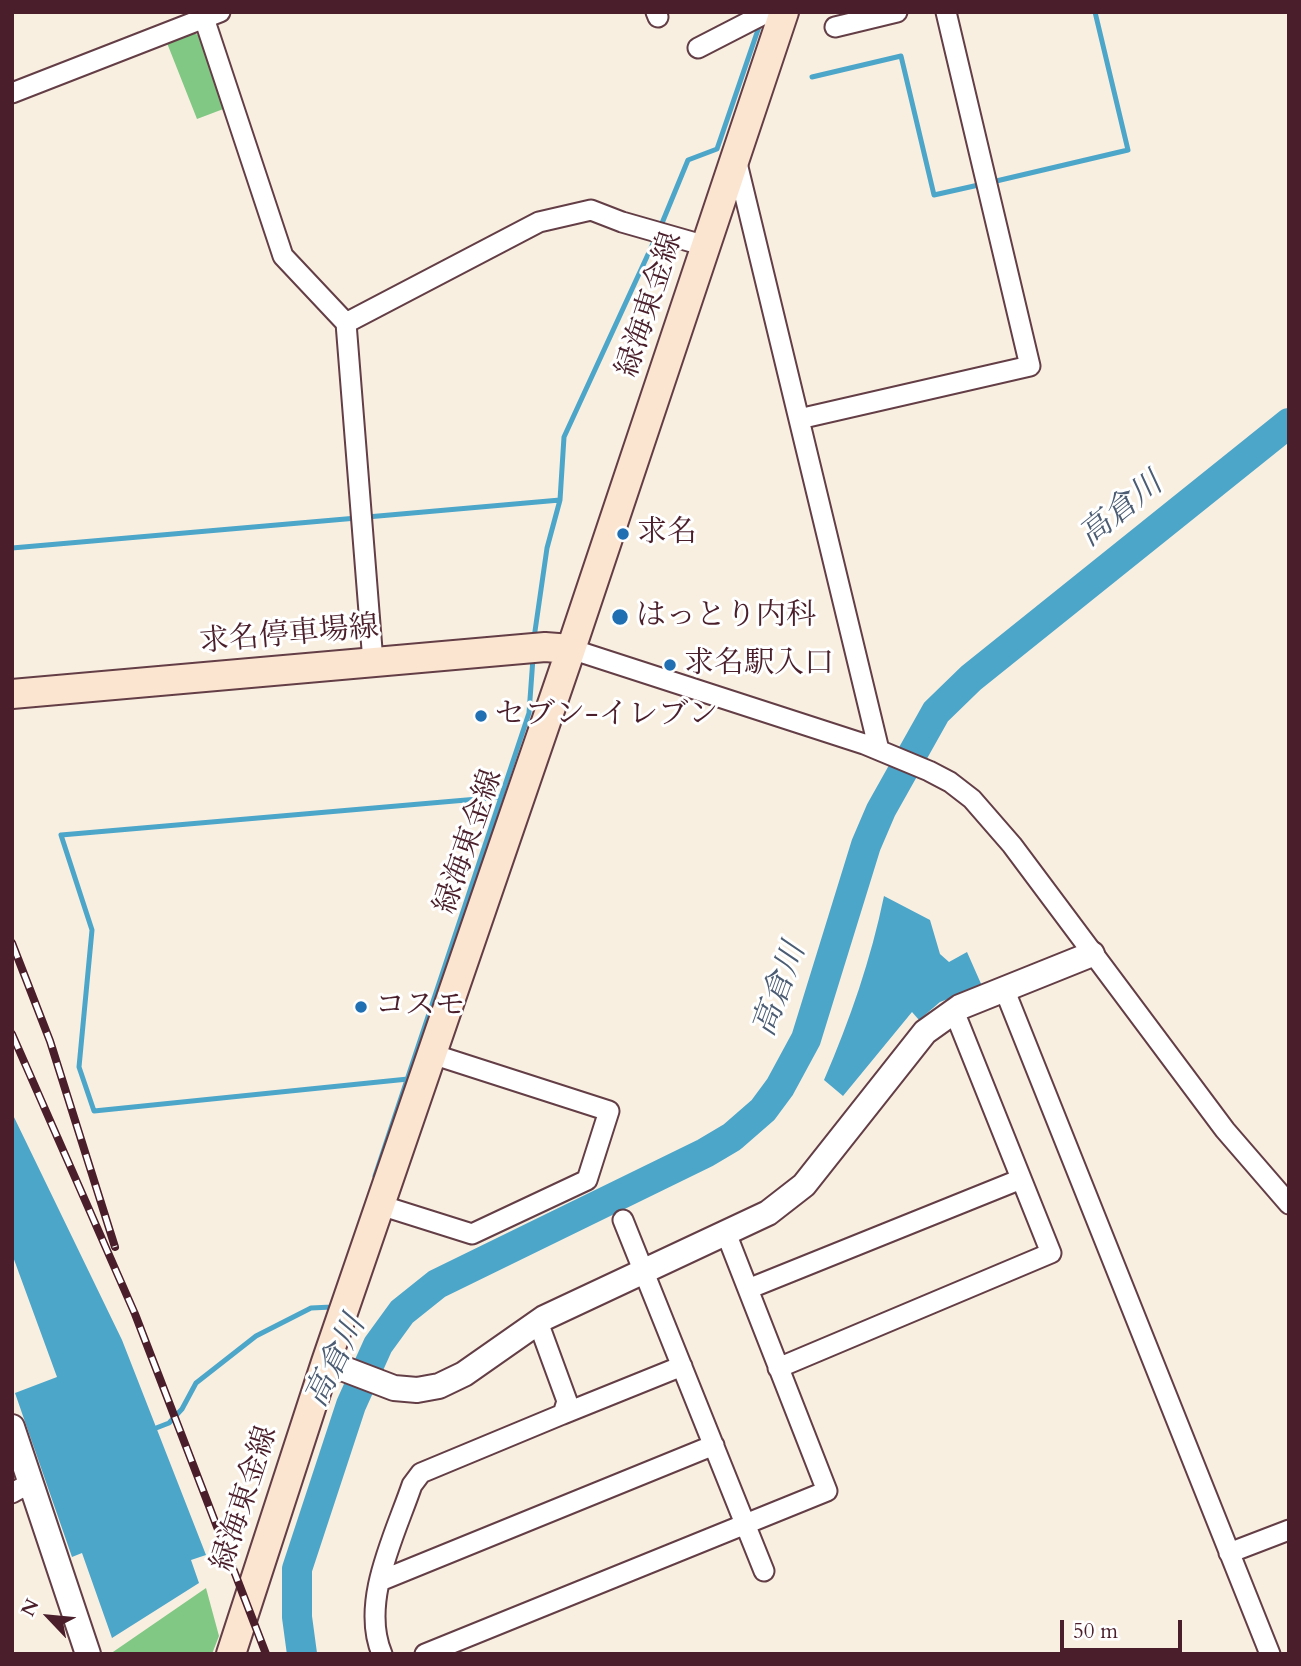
<!DOCTYPE html>
<meta charset="utf-8">
<style>
body{margin:0}
#map{position:relative;width:1301px;height:1666px;overflow:hidden;background:#f9efe1;font-family:Cardo,serif}
canvas{display:block}
.frame{position:absolute;inset:0;border:14px solid #4a1f2b;pointer-events:none}
.north{position:absolute;left:14px;top:1582px;width:70px;height:70px;-webkit-text-stroke:5px #fff;paint-order:stroke;rotate:296deg;font-size:19px;font-weight:700;line-height:28px;text-align:center;color:#4a1f2b}
.north::after{content:'';display:block;margin:auto;width:24px;height:32px;background:#4a1f2b;clip-path:polygon(50% 0,100% 100%,50% 72%,0 100%)}
.scale{position:absolute;left:1060px;top:1620px;width:122px;height:32px;box-sizing:border-box;border:4px solid #4a1f2b;border-top:0;padding-left:9px;font-size:21px;line-height:24px;white-space:nowrap;color:#4a1f2b;-webkit-text-stroke:5px #fff;paint-order:stroke}
</style>
<div id="map">
<canvas width="1301" height="1666"></canvas>
<div class="frame"></div>
<div class="north">N</div>
<div class="scale">50 m</div>
</div>
<script>
const context = document.querySelector('canvas').getContext('2d');
context.lineJoin = 'round';
function paint(path, color) {
  context.fillStyle = color;
  context.fill(path, 'evenodd');
}
function stroke(path, color, width, dash) {
  context.strokeStyle = color;
  context.lineWidth = width;
  context.lineCap = dash ? 'butt' : 'round';
  context.setLineDash(dash || []);
  context.stroke(path);
}
function label(font, color, halo, rows, align = 'center') {
  context.font = font + ' Cardo,"Noto Serif JP",serif';
  context.lineWidth = 6;
  context.setLineDash([]);
  context.textBaseline = 'middle';
  context.strokeStyle = halo;
  context.fillStyle = color;
  for (const [text, x, y, turn = 0] of rows) {
    context.save();
    context.translate(x, y);
    context.rotate((+turn || 0) * Math.PI / 180);
    context.textAlign = isNaN(turn) ? turn : align;
    if (halo) context.strokeText(text, 0, 0);
    context.fillText(text, 0, 0);
    context.restore();
  }
}
const green = new Path2D(`
 M192 33 203 36 226 108 197 119 167 43Z
 M206 1588 219 1636 212 1654H110Z`);
const water = new Path2D(`
 M884 896 930 920 940 954 949 962 967 952 982 986 940 1002 919 1020 912 1012 843 1096 824 1080C850 1020 871 959 884 896Z
 M12 1113 122 1340 206 1555 191 1560 199 1583 112 1638 82 1553 72 1557 15 1393 57 1377 12 1254Z`);
const stream = new Path2D(`
 M812 77 901 56 934 195 983 184
 M992 182 1128 150 1095 12
 M660 228 688 160 717 149 761 21
 M560 500 564 437 656 237
 M367 517 560 500 547 548 534 638
 M12 548 357 518
 M408 1079 94 1111 79 1067 92 930 61 835 501 797
 M375 1176 529 713 533 658
 M151 1430 169 1423 182 1409 196 1383 256 1336 311 1308 332 1307 333 1302`);
const river = new Path2D(`
 M302 1654 297 1617V1569L351 1405 378 1345 402 1312 437 1284 705 1153 732 1137 763 1110 780 1087 806 1039 866 845 881 810 936 712 971 678 1289 423`);
const minor = new Path2D(`
 M202 12 283 256 346 323 373 662
 M656 12 658 17
 M835 27 897 12
 M698 48 768 12
 M12 93 220 12
 M736 159 879 750
 M346 323 539 222 591 210 622 222 706 246
 M799 419 1030 366 946 12
 M571 649 864 744 929 771 950 782 972 799 1012 845 1225 1130 1289 1204
 M1005 991 1270 1654
 M380 1205 472 1234 587 1180 609 1111 432 1054
 M623 1220 764 1571
 M748 1289 1021 1179
 M778 1368 1051 1253 954 1011
 M563 1414 682 1366
 M12 1493 32 1482
 M1229 1553 1289 1530
 M380 1581 714 1445
 M382 1654C360 1602 395 1535 412 1485L421 1473 563 1414 567 1401 538 1322
 M425 1654 827 1491 726 1233`);
const tertiary = new Path2D(`
 M326 1362 394 1388 417 1390 439 1386 464 1374 544 1318 768 1213 804 1185 925 1032 960 1007 1092 954
 M12 1427 88 1654`);
const secondary = new Path2D(`
 M12 694 545 647 571 649
 M231 1654 326 1362 571 649 784 12`);
const rail = new Path2D(`
 M12 943 50 1041 115 1247
 M12 1034 135 1314 266 1654`);
const markers = [
 [623,534,7,"#1f6fb2"],
 [620,617,9,"#1f6fb2"],
 [670,665,7,"#1f6fb2"],
 [481,716,7,"#1f6fb2"],
 [361,1007,7,"#1f6fb2"]
];
const streetNames = [
 ["緑海東金線",651,305,-72],
 ["求名停車場線",289,636,-5],
 ["緑海東金線",470,842,-71],
 ["緑海東金線",246,1499,-72]
];
const poiNames = [
 ["求名",637,534],
 ["はっとり内科",636,617],
 ["求名駅入口",684,665],
 ["セブン-イレブン",495,716],
 ["コスモ",375,1007]
];
const waterNames = [
 ["高倉川",1122,511,-39],
 ["高倉川",781,990,-70],
 ["高倉川",337,1362,-64]
];
paint(green, '#80c884');
paint(water, '#4ca6ca');
stroke(stream, '#4ca6ca', 5);
stroke(river, '#4ca6ca', 30);
stroke(minor, '#643e46', 23);
stroke(tertiary, '#643e46', 28);
stroke(secondary, '#643e46', 32);
stroke(minor, '#fff', 19);
stroke(tertiary, '#fff', 24);
stroke(secondary, '#fce5d0', 28);
stroke(rail, '#4a1f2b', 8);
stroke(rail, '#fff', 5, [16]);
for (const [x, y, r, color] of markers) {
  const dot = new Path2D();
  dot.arc(x, y, r, 0, 2 * Math.PI);
  context.fillStyle = color;
  context.fill(dot);
  stroke(dot, '#fff', 2.5);
}
label('30px', '#4a1f2b', '#fff', streetNames);
label('30px', '#4a1f2b', '#fff', poiNames, 'left');
label('italic 32px', '#4b5c73', '#fff', waterNames);
</script>
